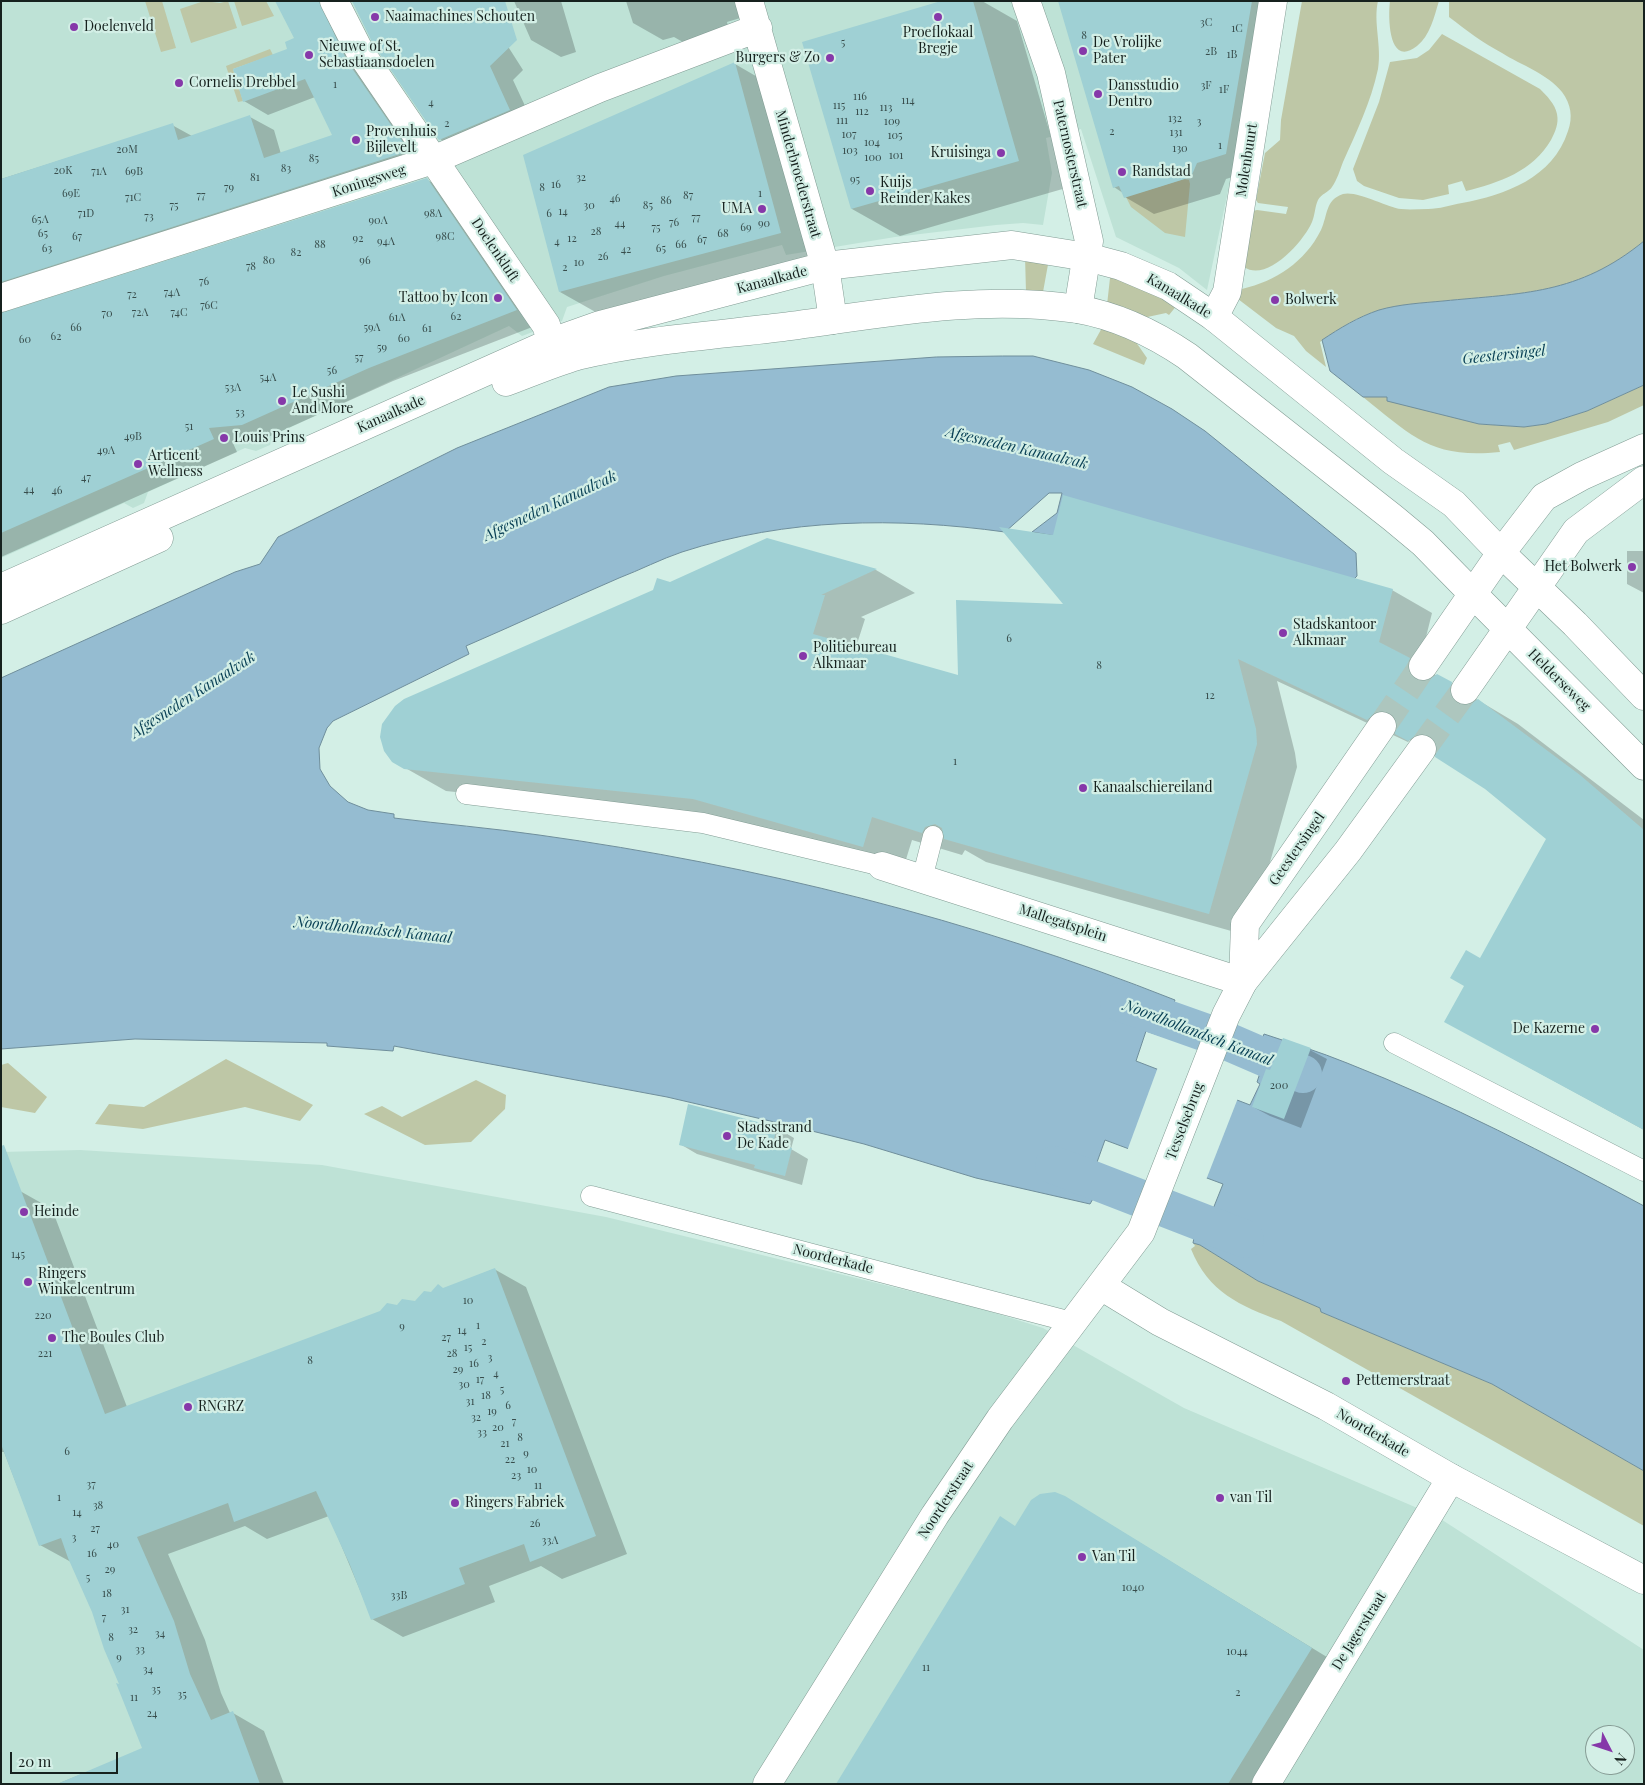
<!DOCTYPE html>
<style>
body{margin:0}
#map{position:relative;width:1645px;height:1785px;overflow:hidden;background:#d3efe6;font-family:"Playfair Display",serif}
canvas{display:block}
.frame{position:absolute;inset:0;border:2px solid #16211e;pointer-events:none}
.north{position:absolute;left:1585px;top:1725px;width:50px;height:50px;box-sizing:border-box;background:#d3efe6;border:1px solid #879d96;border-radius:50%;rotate:131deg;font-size:14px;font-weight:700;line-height:20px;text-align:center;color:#16211e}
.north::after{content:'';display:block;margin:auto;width:18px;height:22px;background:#8638a9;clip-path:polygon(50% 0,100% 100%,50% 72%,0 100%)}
.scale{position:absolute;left:10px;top:1752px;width:108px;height:22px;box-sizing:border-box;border:2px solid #16211e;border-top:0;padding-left:6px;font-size:15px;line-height:18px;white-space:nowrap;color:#16211e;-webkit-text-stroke:4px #d3efe6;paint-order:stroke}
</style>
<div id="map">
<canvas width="1645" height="1785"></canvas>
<div class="frame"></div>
<div class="north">N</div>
<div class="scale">20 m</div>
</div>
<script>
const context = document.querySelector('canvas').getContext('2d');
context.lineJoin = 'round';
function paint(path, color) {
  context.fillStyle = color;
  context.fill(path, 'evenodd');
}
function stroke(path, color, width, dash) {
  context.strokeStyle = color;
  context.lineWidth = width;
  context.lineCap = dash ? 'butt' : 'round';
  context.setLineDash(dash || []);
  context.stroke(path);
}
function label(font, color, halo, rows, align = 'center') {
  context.font = font + ' "Playfair Display",serif';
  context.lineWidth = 4.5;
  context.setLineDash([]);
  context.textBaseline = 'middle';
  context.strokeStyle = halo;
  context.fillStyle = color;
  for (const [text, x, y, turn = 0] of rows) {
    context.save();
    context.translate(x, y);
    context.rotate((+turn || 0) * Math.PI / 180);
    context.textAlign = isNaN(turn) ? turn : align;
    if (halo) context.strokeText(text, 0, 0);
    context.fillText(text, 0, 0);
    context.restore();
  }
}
const built = new Path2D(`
 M1 1H1262L1231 177 1207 290 1179 268 1116 237 1081 129 1046 138 1052 173 1043 225 1023 223 996 225 895 237 786 255 782 245 664 276 567 307 562 321 522 336 509 326 274 435 270 445 256 451 245 448 148 492 144 503 133 508 124 503 1 558Z
 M80 1150 322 1165 606 1217 979 1308 1043 1328 1184 1408 1436 1516 1644 1650V1784H1V1152ZM1595 1735H1625V1765H1595Z`);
const green = new Path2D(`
 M145 1H162L176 48 161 52Z
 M204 1 220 3 228 1 237 28 191 43 180 9Z
 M234 1H266L274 16 242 26Z
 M1302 1H1378C1373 22 1382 46 1378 69 1371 102 1356 133 1343 162 1340 170 1337 180 1332 187 1329 192 1321 194 1318 200 1315 206 1315 215 1312 222 1304 241 1267 283 1244 267L1253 211 1257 210 1286 214 1288 207 1258 203 1256 200 1265 153 1280 140 1281 120Z
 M1390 1H1439C1434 17 1430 36 1417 46 1388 69 1388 16 1390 1Z
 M1449 1H1644V241C1579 295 1524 293 1444 301 1423 303 1401 304 1380 310 1358 316 1339 329 1320 342L1326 367 1306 351 1294 336 1276 328 1238 299 1242 289C1276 281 1305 262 1321 230 1328 215 1325 200 1343 194 1356 190 1387 207 1401 209 1410 210 1419 209 1428 209 1439 209 1451 205 1462 203 1505 195 1553 178 1568 131 1573 117 1571 104 1562 92 1548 74 1521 65 1502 53 1483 43 1466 30 1449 17Z
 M1442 34 1540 89C1547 96 1555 104 1557 114 1559 124 1555 132 1551 140 1533 171 1499 183 1466 191L1462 181 1448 185 1449 194 1423 200 1399 198 1364 186 1357 181 1353 169 1379 102 1390 62 1417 58 1429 50Z
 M270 49 273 55 233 69 243 101 238 102 226 66Z
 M1184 179 1189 180 1190 184 1185 237 1165 233 1131 207 1125 195 1142 192Z
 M1025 256 1049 259 1043 292H1026Z
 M1113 275 1178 304 1169 315 1166 313 1138 319 1107 305 1110 278Z
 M1103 326 1131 335 1147 358 1144 365 1093 344Z
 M1644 385V405L1608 422 1514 450 1510 442 1498 445 1500 452C1432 459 1413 437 1363 397H1387V400L1479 424 1524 427 1546 424 1587 411Z
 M226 1059 313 1105 300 1121 245 1107 143 1129 95 1124 109 1104 144 1107Z
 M8 1063 47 1097 35 1113 1 1107V1065Z
 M476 1080 506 1095 505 1109 471 1142 425 1145 364 1114 382 1106 402 1117Z
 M1193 1243 1200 1245 1258 1281 1320 1308 1321 1312 1492 1384 1644 1471V1526L1281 1321C1240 1306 1208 1292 1191 1249L1195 1246Z`);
const water = new Path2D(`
 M1644 241V385L1587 411 1546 424 1524 427 1479 424 1387 401V397H1363L1330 371 1322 340C1340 328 1358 317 1379 310 1400 304 1422 303 1443 301 1523 293 1578 295 1644 241Z
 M1003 356H1033L1089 370 1132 387 1172 409 1205 431 1356 553 1357 576 1354 579 1101 544 1032 532 1057 513 1062 493H1049L1005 532C896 517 787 518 682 552 661 559 640 570 619 578 568 600 517 624 466 646L469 654 333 721 327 728 319 748 320 769 330 786 348 802 368 810 394 814V818C442 824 491 828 539 835 756 865 971 919 1175 1000L1161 1036 1146 1031 1136 1061 1250 1105 1260 1084 1257 1082 1262 1067 1253 1063 1264 1034C1291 1043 1320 1052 1347 1063 1449 1103 1547 1154 1644 1206V1471L1492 1384 1321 1312 1320 1308 1258 1281 1200 1245 1193 1243 1200 1205 1213 1209 1223 1184 1105 1140 1096 1165 1109 1171 1090 1204 976 1178 864 1144 796 1127 667 1097 394 1046 393 1051 327 1046V1043L135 1039 1 1049V678L235 572 260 564 278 537 457 448 609 387 676 376 936 357Z`);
const pier = new Path2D(`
 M1158 1067 1238 1098 1206 1180 1127 1151Z`);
const shadow = new Path2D(`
 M283 1H350L344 7 432 165 9 309V313L427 180 451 193 540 324 393 381 266 438 232 441 237 452 1 557V179L172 125 192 136 250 117 274 130 281 154 334 136 315 97 268 115 244 101 289 50 295 38Z
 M479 1 523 70 513 80 533 123 464 153 440 139Z
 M514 1H561L576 52 561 57 531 40Z
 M626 1H743L747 16 727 22 730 33 688 45 674 37 663 40 633 23Z
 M946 1H982L1017 21 1066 188 900 236 852 209 804 43Z
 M1059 1H1284L1255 170 1226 179 1220 194 1154 214 1125 197 1123 193 1114 187Z
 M735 64 773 86 818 255 599 314 560 292Z
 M767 540 876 570 915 593 861 617 865 619 856 647 959 676 1065 605 1392 590 1432 613 1419 665 1518 724 1644 820V1130L1486 1044 1480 960 1547 839 1486 788 1437 756 1410 740 1408 742 1277 681 1295 753 1297 767 1249 936 986 862 965 850 962 855 912 840 903 869 734 821 446 791 393 761 670 584Z
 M1627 551H1644V593L1627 584Z
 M1310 1050 1327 1059 1301 1128 1270 1116 1253 1107 1271 1072Z
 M777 1128 794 1138 791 1149 808 1159 802 1185 697 1154 680 1144Z
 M1 1184 20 1191 52 1209 127 1407 397 1306 415 1303 431 1294 494 1269 526 1287 627 1554 562 1579 541 1566 489 1586 495 1602 403 1637 372 1619 329 1516 267 1539 245 1526 168 1554 205 1640 221 1693 230 1713H233L264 1731 284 1784H57L144 1749 93 1611 71 1562 40 1545 4 1452H1Z
 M1065 1497 1340 1665 1267 1784H837L1015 1527Z`);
const canal = new Path2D(`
 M1119 1002 1215 1036 1303 1074
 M1054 1165 1245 1239`);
const building = new Path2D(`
 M275 1H319L347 61 409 151 1 282V179L173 123 178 140 250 115 264 158 332 135 305 79 243 102 233 69 287 49 285 42 294 38Z
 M352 1H505L517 40 490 66 510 110 439 140 373 44Z
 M941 1H973L1019 161 851 209 802 42Z
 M1058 1H1252L1226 154 1197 163 1191 177 1124 198 1119 186 1113 188Z
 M735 62 781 233 559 292 523 155Z
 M427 178 517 310 369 368 242 425 209 428 214 439 1 533V313Z
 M1063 495 1393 589 1379 642 1410 658 1407 665 1409 672 1414 679 1421 681 1429 680 1437 674 1452 682 1451 696 1456 703 1464 706 1471 704 1478 699 1580 775 1644 830V1130L1444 1022 1464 986 1450 978 1466 950 1480 958 1546 839 1485 789 1435 757 1436 743 1431 736 1424 734 1416 735 1408 741 1395 734 1396 720 1390 713 1384 711 1376 712 1367 720 1238 659 1256 729 1257 744 1209 914 944 839 942 828 935 824 925 827 922 833 872 817 863 847 693 799 404 769 392 762 384 751 380 737 382 724 395 706 404 699 653 590 657 578 670 582 767 538 877 569 821 595H825L813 634 958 675 956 600 1063 604 999 527 1053 535Z
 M1283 1038 1311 1048 1284 1119 1252 1107 1266 1069 1270 1070Z
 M688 1104 777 1127 773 1143 792 1148 785 1176 754 1168 755 1165 679 1145Z
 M4 1145 105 1414 380 1311 387 1303 397 1305 402 1299 415 1301 424 1291 431 1292 438 1284 443 1288 495 1268 596 1536 530 1562 524 1544 459 1568 465 1584 371 1620 350 1565 316 1491 234 1522 228 1503 137 1537 174 1621 190 1674 211 1720 233 1711 260 1784H57L142 1748 116 1683 119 1684 104 1649 92 1612 68 1558 61 1538 39 1546 1 1444V1146Z
 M1055 1492 1065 1496 1312 1648 1228 1784H836L1000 1516 1015 1526 1031 1500 1040 1494Z`);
const secondaryTunnel = new Path2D(`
 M1382 726 1423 666
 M1422 749 1465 690`);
const service = new Path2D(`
 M466 794 703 823 882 866
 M922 879 933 836
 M1394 1043 1644 1171
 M591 1196 1075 1323`);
const pedestrian = new Path2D(`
 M334 1 360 52 546 325 552 342`);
const minor = new Path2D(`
 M749 1 825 266 833 320
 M1026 1 1051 73 1089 241 1078 309
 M1 298 433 160 600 88 758 28
 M1214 317 1227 292 1273 1
 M882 866 1243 982
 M1266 1784 1451 1478`);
const tertiary = new Path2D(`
 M506 382C530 373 553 363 577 356 642 340 717 335 783 327 881 314 979 294 1077 309 1118 316 1153 333 1187 356L1393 518 1423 543 1473 594
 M1 588 552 342 600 325 825 266 1012 245 1087 257 1121 266 1168 286 1214 317 1393 461 1454 504 1501 553
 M1 610 159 538`);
const secondary = new Path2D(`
 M1501 553 1575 624 1644 696
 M1473 594 1644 766
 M1423 666 1501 553 1544 497 1582 476 1644 448
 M1465 690 1576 531 1644 480
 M1243 982 1245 924 1382 726
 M1101 1286 1160 1322 1326 1406 1451 1478 1644 1580
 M767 1784 935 1515 1000 1419 1141 1232 1226 1015 1243 982 1348 851 1422 749`);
const markers = [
 [375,17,5,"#8638a9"],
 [938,17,5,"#8638a9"],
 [74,27,5,"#8638a9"],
 [1083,51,5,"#8638a9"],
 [309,55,5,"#8638a9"],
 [830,58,5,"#8638a9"],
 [179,83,5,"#8638a9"],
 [1098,94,5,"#8638a9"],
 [356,140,5,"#8638a9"],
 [1001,153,5,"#8638a9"],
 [1122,172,5,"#8638a9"],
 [870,191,5,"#8638a9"],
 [762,209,5,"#8638a9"],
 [498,298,5,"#8638a9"],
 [1275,300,5,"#8638a9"],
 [282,401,5,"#8638a9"],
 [224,438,5,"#8638a9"],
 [138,464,5,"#8638a9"],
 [1632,567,5,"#8638a9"],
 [1283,633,5,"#8638a9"],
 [803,656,5,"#8638a9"],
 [1083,788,5,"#8638a9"],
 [1595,1029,5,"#8638a9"],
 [727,1136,5,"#8638a9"],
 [24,1212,5,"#8638a9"],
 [28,1282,5,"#8638a9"],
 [52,1338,5,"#8638a9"],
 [1346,1381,5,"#8638a9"],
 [188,1407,5,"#8638a9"],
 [1220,1498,5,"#8638a9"],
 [455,1503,5,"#8638a9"],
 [1082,1557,5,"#8638a9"]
];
const numberNames = [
 ["3C",1206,23],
 ["1C",1237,29],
 ["8",1084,36],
 ["5",843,43],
 ["2B",1211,52],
 ["1B",1232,55],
 ["1",335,85],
 ["3F",1206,86],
 ["1F",1224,90],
 ["116",860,97],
 ["114",908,101],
 ["4",431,103],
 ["115",839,106],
 ["113",886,108],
 ["112",862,112],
 ["132",1175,119],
 ["111",842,121],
 ["109",892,122],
 ["3",1199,122],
 ["2",447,124],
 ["2",1112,132],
 ["131",1176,133],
 ["107",849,135],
 ["105",895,136],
 ["104",872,143],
 ["1",1220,146],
 ["130",1180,149],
 ["20M",127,150],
 ["103",850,151],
 ["101",896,156],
 ["100",873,158],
 ["85",314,159],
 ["83",286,169],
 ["20K",63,171],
 ["71A",99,172],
 ["69B",134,172],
 ["81",255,178],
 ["32",581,178],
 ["95",855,180],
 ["16",556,185],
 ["79",229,188],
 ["8",542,188],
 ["69E",71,194],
 ["1",760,194],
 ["77",201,196],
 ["87",688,196],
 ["71C",133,198],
 ["46",615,199],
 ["86",666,201],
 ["75",174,206],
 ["30",589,206],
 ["85",648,206],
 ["14",563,212],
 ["71D",86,214],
 ["98A",433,214],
 ["6",549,214],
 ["73",149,217],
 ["77",696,218],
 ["65A",40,220],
 ["90A",378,221],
 ["76",674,223],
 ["44",620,224],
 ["90",764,224],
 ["75",656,228],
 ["69",746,228],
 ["28",596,232],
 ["65",43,234],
 ["68",723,234],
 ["67",77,237],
 ["98C",445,237],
 ["92",358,239],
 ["12",572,239],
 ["67",702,240],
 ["94A",386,242],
 ["4",557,242],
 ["88",320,245],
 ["66",681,245],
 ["63",47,249],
 ["65",661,249],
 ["42",626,250],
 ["82",296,253],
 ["26",603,257],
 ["80",269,261],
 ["96",365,261],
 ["10",579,263],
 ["78",251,267],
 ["2",565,268],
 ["76",204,282],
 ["74A",172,293],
 ["72",132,295],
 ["76C",209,306],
 ["72A",140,313],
 ["74C",179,313],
 ["70",107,314],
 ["62",456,317],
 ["61A",397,318],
 ["66",76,328],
 ["59A",372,328],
 ["61",427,329],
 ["62",56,337],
 ["60",404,339],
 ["60",25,340],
 ["59",382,348],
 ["57",359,358],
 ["56",332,371],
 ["54A",268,378],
 ["53A",233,388],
 ["53",240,413],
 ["51",189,427],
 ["49B",133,437],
 ["49A",106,451],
 ["47",86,478],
 ["44",29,490],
 ["46",57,491],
 ["6",1009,639],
 ["8",1099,666],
 ["12",1210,696],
 ["1",955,762],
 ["200",1279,1086],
 ["145",18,1255],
 ["10",468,1301],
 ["220",43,1316],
 ["1",478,1326],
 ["9",402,1327],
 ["14",462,1331],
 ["27",446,1338],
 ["2",484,1342],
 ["15",468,1348],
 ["221",45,1354],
 ["28",452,1354],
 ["3",490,1358],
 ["8",310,1361],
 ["16",474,1364],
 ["29",458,1370],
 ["4",496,1374],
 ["17",480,1380],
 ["30",464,1385],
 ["5",502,1390],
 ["18",486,1396],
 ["31",470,1402],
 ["6",508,1406],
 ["19",492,1412],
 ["32",476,1418],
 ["7",514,1422],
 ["20",498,1428],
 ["33",482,1433],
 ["8",520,1438],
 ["21",505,1444],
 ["6",67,1452],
 ["9",526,1454],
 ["22",510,1460],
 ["10",532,1470],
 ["23",516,1476],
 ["37",91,1485],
 ["11",538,1486],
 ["1",59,1498],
 ["38",98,1506],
 ["14",77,1513],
 ["26",535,1524],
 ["27",95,1529],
 ["3",74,1538],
 ["33A",550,1541],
 ["40",113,1545],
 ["16",92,1554],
 ["29",110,1570],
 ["5",88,1578],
 ["1040",1133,1588],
 ["18",107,1594],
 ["33B",399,1596],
 ["31",125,1610],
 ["7",104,1618],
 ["32",133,1630],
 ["34",160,1634],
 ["8",111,1638],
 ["33",140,1650],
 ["1044",1237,1652],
 ["9",119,1658],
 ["11",926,1668],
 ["34",148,1670],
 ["35",156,1690],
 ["2",1238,1693],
 ["35",182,1695],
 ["11",134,1698],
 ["24",152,1714]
];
const poiNames = [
 ["Naaimachines Schouten",385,17],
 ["Doelenveld",84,27],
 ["Proeflokaal",938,33,"center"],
 ["Bregje",938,49,"center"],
 ["De Vrolijke",1093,43],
 ["Pater",1093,59],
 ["Nieuwe of St.",319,47],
 ["Sebastiaansdoelen",319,63],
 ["Burgers & Zo",820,58,"right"],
 ["Cornelis Drebbel",189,83],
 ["Dansstudio",1108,86],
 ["Dentro",1108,102],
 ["Provenhuis",366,132],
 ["Bijlevelt",366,148],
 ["Kruisinga",991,153,"right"],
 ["Randstad",1132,172],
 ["Kuijs",880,183],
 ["Reinder Kakes",880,199],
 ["UMA",752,209,"right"],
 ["Tattoo by Icon",488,298,"right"],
 ["Bolwerk",1285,300],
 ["Le Sushi",292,393],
 ["And More",292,409],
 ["Louis Prins",234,438],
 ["Articent",148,456],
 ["Wellness",148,472],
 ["Het Bolwerk",1622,567,"right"],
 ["Stadskantoor",1293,625],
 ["Alkmaar",1293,641],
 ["Politiebureau",813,648],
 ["Alkmaar",813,664],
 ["Kanaalschiereiland",1093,788],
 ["De Kazerne",1585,1029,"right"],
 ["Stadsstrand",737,1128],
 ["De Kade",737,1144],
 ["Heinde",34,1212],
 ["Ringers",38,1274],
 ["Winkelcentrum",38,1290],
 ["The Boules Club",62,1338],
 ["Pettemerstraat",1356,1381],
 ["RNGRZ",198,1407],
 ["van Til",1230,1498],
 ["Ringers Fabriek",465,1503],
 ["Van Til",1092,1557]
];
const streetNames = [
 ["Paternosterstraat",1070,154,77],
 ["Molenbuurt",1247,160,-81],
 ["Minderbroederstraat",798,174,74],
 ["Koningsweg",369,181,-18],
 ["Doelenkluft",495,250,56],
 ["Kanaalkade",772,280,-15],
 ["Kanaalkade",1179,296,31],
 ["Kanaalkade",391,414,-24],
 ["Helderseweg",1559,680,45],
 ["Geestersingel",1297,849,-55],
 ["Mallegatsplein",1063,923,18],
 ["Tesselsebrug",1185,1121,-69],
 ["Noorderkade",833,1259,14],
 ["Noorderkade",1373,1433,30],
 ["Noorderstraat",946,1500,-57],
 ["De Jagerstraat",1359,1631,-58]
];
const waterNames = [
 ["Geestersingel",1504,355,-6],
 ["Afgesneden Kanaalvak",1017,448,13],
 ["Afgesneden Kanaalvak",550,506,-25],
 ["Afgesneden Kanaalvak",193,695,-33],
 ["Noordhollandsch Kanaal",373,930,6],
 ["Noordhollandsch Kanaal",1198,1033,21]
];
paint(built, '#bee2d6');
paint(green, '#bec7a6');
paint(water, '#95bcd1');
stroke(water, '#6f8e9b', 1);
paint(pier, '#d3efe6');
paint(shadow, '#0003');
stroke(canal, '#95bcd1', 38);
paint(building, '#9fd0d4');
stroke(secondaryTunnel, '#adc6be', 28, [28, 14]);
stroke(service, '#829c94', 21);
stroke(pedestrian, '#829c94', 29);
stroke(minor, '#829c94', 29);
stroke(tertiary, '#829c94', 29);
stroke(secondary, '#829c94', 29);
stroke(service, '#fff', 20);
stroke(pedestrian, '#fff', 28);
stroke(minor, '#fff', 28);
stroke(tertiary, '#fff', 28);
stroke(secondary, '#fff', 28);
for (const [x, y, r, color] of markers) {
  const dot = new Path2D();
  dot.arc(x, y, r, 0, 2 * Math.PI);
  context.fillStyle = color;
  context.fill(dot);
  stroke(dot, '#d3efe6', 2);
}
label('11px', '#384d4c', null, numberNames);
label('14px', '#16211e', '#d3efe6', poiNames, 'left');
label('14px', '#16211e', '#d3efe6', streetNames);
label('italic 15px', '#0a4156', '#d3efe6', waterNames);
</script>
